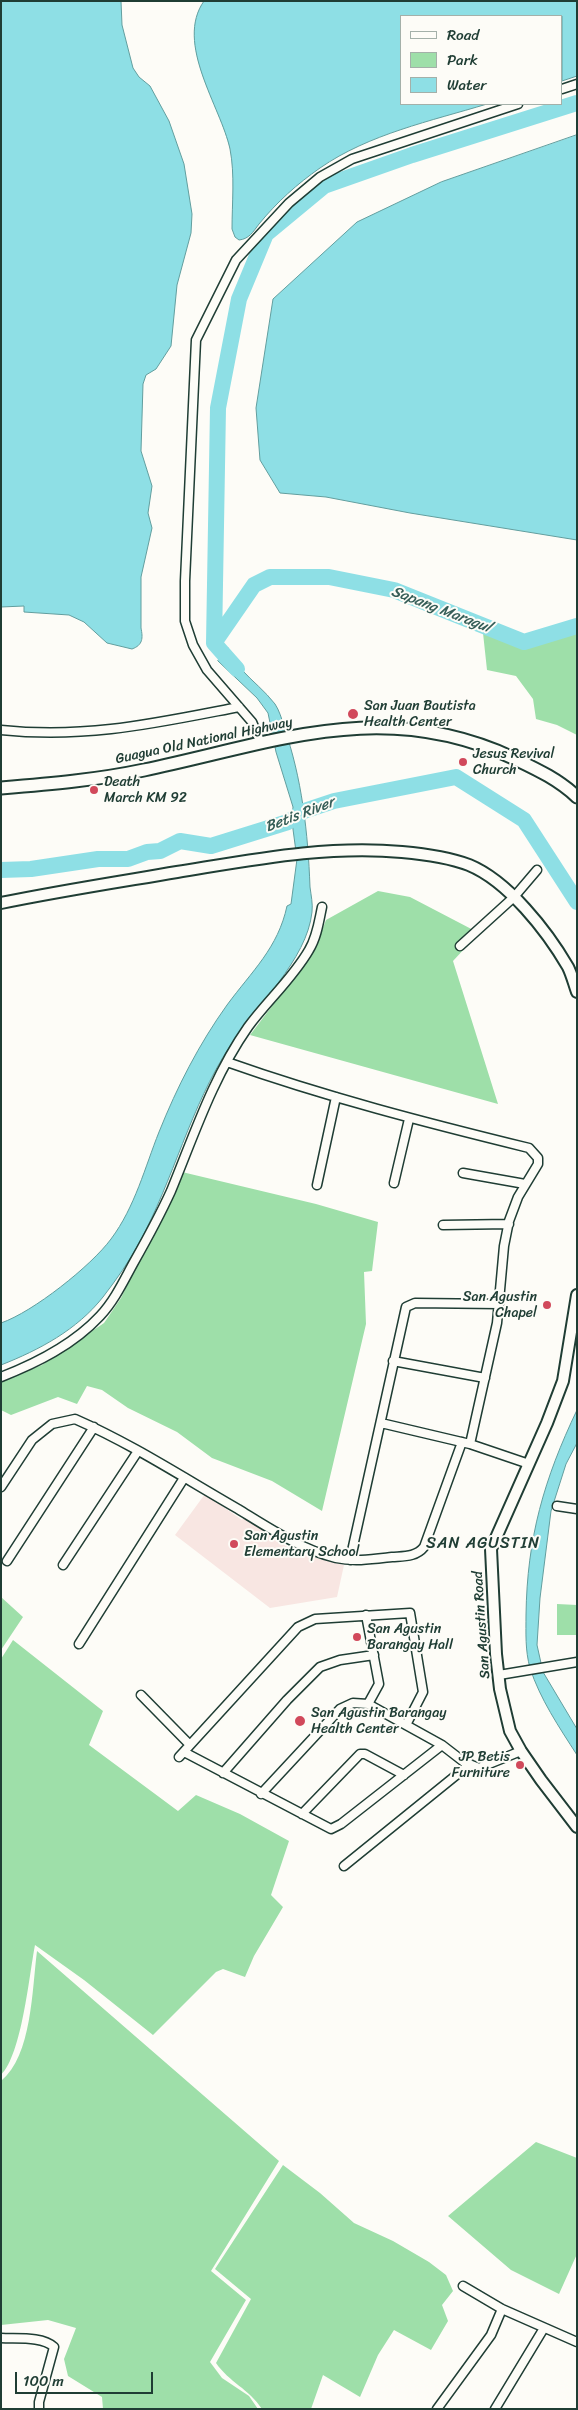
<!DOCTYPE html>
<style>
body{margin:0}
#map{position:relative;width:578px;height:2410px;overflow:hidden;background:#fdfcf7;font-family:Sriracha,sans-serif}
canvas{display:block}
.frame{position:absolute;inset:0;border:2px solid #1f3d34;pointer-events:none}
.legend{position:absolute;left:400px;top:15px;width:162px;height:90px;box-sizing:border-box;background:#fdfcf7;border:1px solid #a4b0a9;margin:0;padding:6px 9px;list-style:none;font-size:15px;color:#1f3d34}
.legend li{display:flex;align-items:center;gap:10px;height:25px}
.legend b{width:25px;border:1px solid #a4b0a9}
.scale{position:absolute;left:15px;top:2372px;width:138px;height:22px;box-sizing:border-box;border:2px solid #1f3d34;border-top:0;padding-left:6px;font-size:15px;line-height:18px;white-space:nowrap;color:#1f3d34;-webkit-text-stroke:4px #fdfcf7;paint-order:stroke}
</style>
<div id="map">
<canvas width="578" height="2410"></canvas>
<div class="frame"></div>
<ul class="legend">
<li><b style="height:6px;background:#fdfcf7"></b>Road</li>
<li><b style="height:14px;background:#9edfa9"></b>Park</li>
<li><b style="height:14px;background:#8edfe5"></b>Water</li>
</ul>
<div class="scale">100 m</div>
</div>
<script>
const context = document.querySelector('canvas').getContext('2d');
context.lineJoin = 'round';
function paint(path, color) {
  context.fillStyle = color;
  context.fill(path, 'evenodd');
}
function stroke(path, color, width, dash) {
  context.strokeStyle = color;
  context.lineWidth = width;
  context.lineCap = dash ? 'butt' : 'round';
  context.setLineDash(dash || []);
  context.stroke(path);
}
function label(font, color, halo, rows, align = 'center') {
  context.font = font + ' Sriracha,sans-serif';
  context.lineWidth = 4;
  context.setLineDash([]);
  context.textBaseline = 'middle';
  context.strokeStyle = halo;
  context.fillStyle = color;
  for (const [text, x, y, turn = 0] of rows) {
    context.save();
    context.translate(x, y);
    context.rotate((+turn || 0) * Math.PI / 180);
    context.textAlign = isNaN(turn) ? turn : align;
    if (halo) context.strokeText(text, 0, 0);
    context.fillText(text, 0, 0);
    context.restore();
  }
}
const built = new Path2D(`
 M205 1494 242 1520 245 1516 294 1552 344 1565 337 1597 270 1608 175 1535Z`);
const green = new Path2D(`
 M577 630V735L557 725 536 719 533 699 516 676 487 670 483 633 524 644Z
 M378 891 410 897 479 933 453 961 498 1104 250 1035 314 951 326 920Z
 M182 1172 316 1204 378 1222 372 1271 364 1272 366 1324 322 1511 272 1481 212 1458 177 1432 128 1408 102 1390 87 1386 77 1404 58 1397 11 1415 1 1410V1381L42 1365 104 1323 121 1298Z
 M1 1597 23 1617 1 1650Z
 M557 1604 577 1605V1635H557Z
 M13 1640 103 1711 89 1745 178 1811 196 1795 240 1814 289 1841 271 1895 283 1907 254 1956 245 1977 223 1969 216 1972 153 2035 84 1980 35 1945C29 1976 22 2054 1 2075V1659Z
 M37 1951 279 2161 211 2271 246 2300 210 2362 222 2378 249 2396 258 2409H103L102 2397 68 2376 64 2359 76 2328 48 2320 1 2325V2081C32 2056 32 1989 37 1951Z
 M536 2142 577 2158V2254L559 2294 511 2270 448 2216Z
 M283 2165 320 2193 354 2223 393 2241 429 2262 446 2275 453 2291 442 2305 448 2321 431 2350 394 2330 378 2355 360 2397 323 2375 311 2409H262C249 2389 229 2382 216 2363L251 2299 215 2269Z`);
const water = new Path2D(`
 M1 1H121L122 25 133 68 139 77 150 86 169 121 184 164 192 214 191 233 177 285 171 346 156 369 146 375 143 384 141 451 152 486 148 513 152 528 141 577V628C143 638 143 645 132 649L107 643 84 622 69 615 24 612V606L1 607Z
 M204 1H577V76L562 81V16H402V104H487C431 121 369 134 320 168 297 184 277 202 259 224 253 232 249 239 239 240L235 237 232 229C232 203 235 175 230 149 221 107 174 43 204 1Z
 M577 135V540L410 513 326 497 280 493 260 460 256 408 273 299 357 222 441 182Z
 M228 648C232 656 236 664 242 670 252 681 265 691 275 704 279 710 282 719 284 727 302 778 308 833 310 887 311 895 313 904 312 912 307 960 256 1006 230 1046 190 1107 174 1179 139 1243 129 1262 116 1280 103 1297 77 1330 39 1350 1 1365V1323C33 1312 91 1266 111 1239 135 1207 145 1167 159 1132 177 1087 199 1044 227 1005 252 971 278 948 287 906L291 904 297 859 292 822 293 807 276 752 268 713 257 698 218 661Z
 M577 1410V1443L566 1464 551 1511 540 1598 537 1645 543 1672 577 1729V1755C559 1727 540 1699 530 1668 525 1650 526 1633 526 1615 527 1538 544 1479 577 1410Z`);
const river = new Path2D(`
 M214 643 237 669
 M214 643 218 408 239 299 266 234 324 186 412 155 577 103
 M214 643 254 585 270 577H329L394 590 524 642 577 626
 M1 870 31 869 98 859H128L147 852 160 851 180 841 211 846 288 822 304 811 334 801 456 777 524 820 577 902`);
const minor = new Path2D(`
 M562 89 577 84
 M1 730C87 739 156 723 239 707
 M260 741 252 722 207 670 193 645 185 621V581L196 340 236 260 289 203 320 177 352 159 518 104
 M460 946 514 897 537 870
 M227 1062C326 1097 427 1123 529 1148L538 1158V1164L518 1197 509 1221 504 1246 497 1323 470 1444
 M463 1173 525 1184
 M394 1183 409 1119
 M317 1185 336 1097
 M443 1225 509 1224
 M393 1361 485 1378
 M1 1377C37 1363 73 1345 100 1316 115 1300 124 1280 134 1262 147 1239 160 1215 171 1191 194 1135 213 1077 248 1027 267 1001 293 978 309 950 317 937 319 921 322 907
 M381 1423 470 1444 529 1464
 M1 1487 32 1440 52 1424 75 1419C132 1444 184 1478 238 1509 269 1528 300 1549 336 1558 354 1562 374 1559 392 1557 404 1556 416 1557 424 1547L462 1442
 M557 1506 577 1509
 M350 1560 406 1307 415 1303 499 1304
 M7 1561 94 1427
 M63 1565 138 1451
 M366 1615 379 1684 368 1704
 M79 1644 184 1478
 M499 1675 577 1662
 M141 1695 190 1745
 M184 1752 331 1829 341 1824 442 1745
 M179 1757 298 1627 315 1619 410 1613 423 1692 406 1725
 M223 1773 287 1700 320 1667 340 1660 374 1655
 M261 1794 340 1709 353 1703 368 1704 442 1745 464 1762 479 1768 521 1751
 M302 1814 360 1754H365L404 1775
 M344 1866 470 1764
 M463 2286 502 2309 577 2342
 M1 2338C17 2339 42 2336 54 2347L39 2402V2409
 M437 2409 491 2335 502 2309
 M495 2409 544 2328`);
const tertiary = new Path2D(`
 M1 903C59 891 118 882 177 872 252 860 326 845 402 852 425 854 448 857 469 865 508 881 547 931 568 967 572 975 574 984 577 992
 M577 1295 563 1381 547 1423 491 1549 496 1654 500 1689 510 1731 521 1751 541 1780 577 1827`);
const secondary = new Path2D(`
 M1 788C49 784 97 780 144 770 274 743 382 697 513 758 536 769 558 779 577 797`);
const markers = [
 [353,714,6,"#d1495b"],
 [463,762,5,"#d1495b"],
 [94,790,5,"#d1495b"],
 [547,1305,5,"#d1495b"],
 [234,1544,5,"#d1495b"],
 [357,1637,5,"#d1495b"],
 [300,1721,6,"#d1495b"],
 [520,1765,5,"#d1495b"]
];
const poiNames = [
 ["San Juan Bautista",364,706],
 ["Health Center",364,722],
 ["Jesus Revival",473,754],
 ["Church",473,770],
 ["Death",104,782],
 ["March KM 92",104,798],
 ["San Agustin",537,1297,"right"],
 ["Chapel",537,1313,"right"],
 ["San Agustin",244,1536],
 ["Elementary School",244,1552],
 ["San Agustin",367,1629],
 ["Barangay Hall",367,1645],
 ["San Agustin Barangay",311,1713],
 ["Health Center",311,1729],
 ["JP Betis",510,1757,"right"],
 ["Furniture",510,1773,"right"]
];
const streetNames = [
 ["Guagua Old National Highway",204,741,-12],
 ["San Agustin Road",482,1625,-94]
];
const waterNames = [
 ["Sapang Maragul",441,610,21],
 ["Betis River",300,815,-21]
];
const quarterNames = [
 ["SAN AGUSTIN",483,1544]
];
paint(built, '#f8e6e2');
paint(green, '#9edfa9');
paint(water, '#8edfe5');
stroke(water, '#629e9e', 1);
stroke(river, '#8edfe5', 16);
stroke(minor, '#1f3d34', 11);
stroke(tertiary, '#1f3d34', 14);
stroke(secondary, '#1f3d34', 15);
stroke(minor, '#fdfcf7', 8);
stroke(tertiary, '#fdfcf7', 10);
stroke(secondary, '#fdfcf7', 11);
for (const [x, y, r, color] of markers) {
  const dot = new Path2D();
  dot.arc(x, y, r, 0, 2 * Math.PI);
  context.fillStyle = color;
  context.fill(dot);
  stroke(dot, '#fdfcf7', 2);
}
label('14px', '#1f3d34', '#fdfcf7', poiNames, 'left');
label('14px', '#1f3d34', '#fdfcf7', streetNames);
label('italic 15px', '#355d57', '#fdfcf7', waterNames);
context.letterSpacing = '1px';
label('16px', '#1f3d34', '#fdfcf7', quarterNames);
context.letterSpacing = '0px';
</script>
